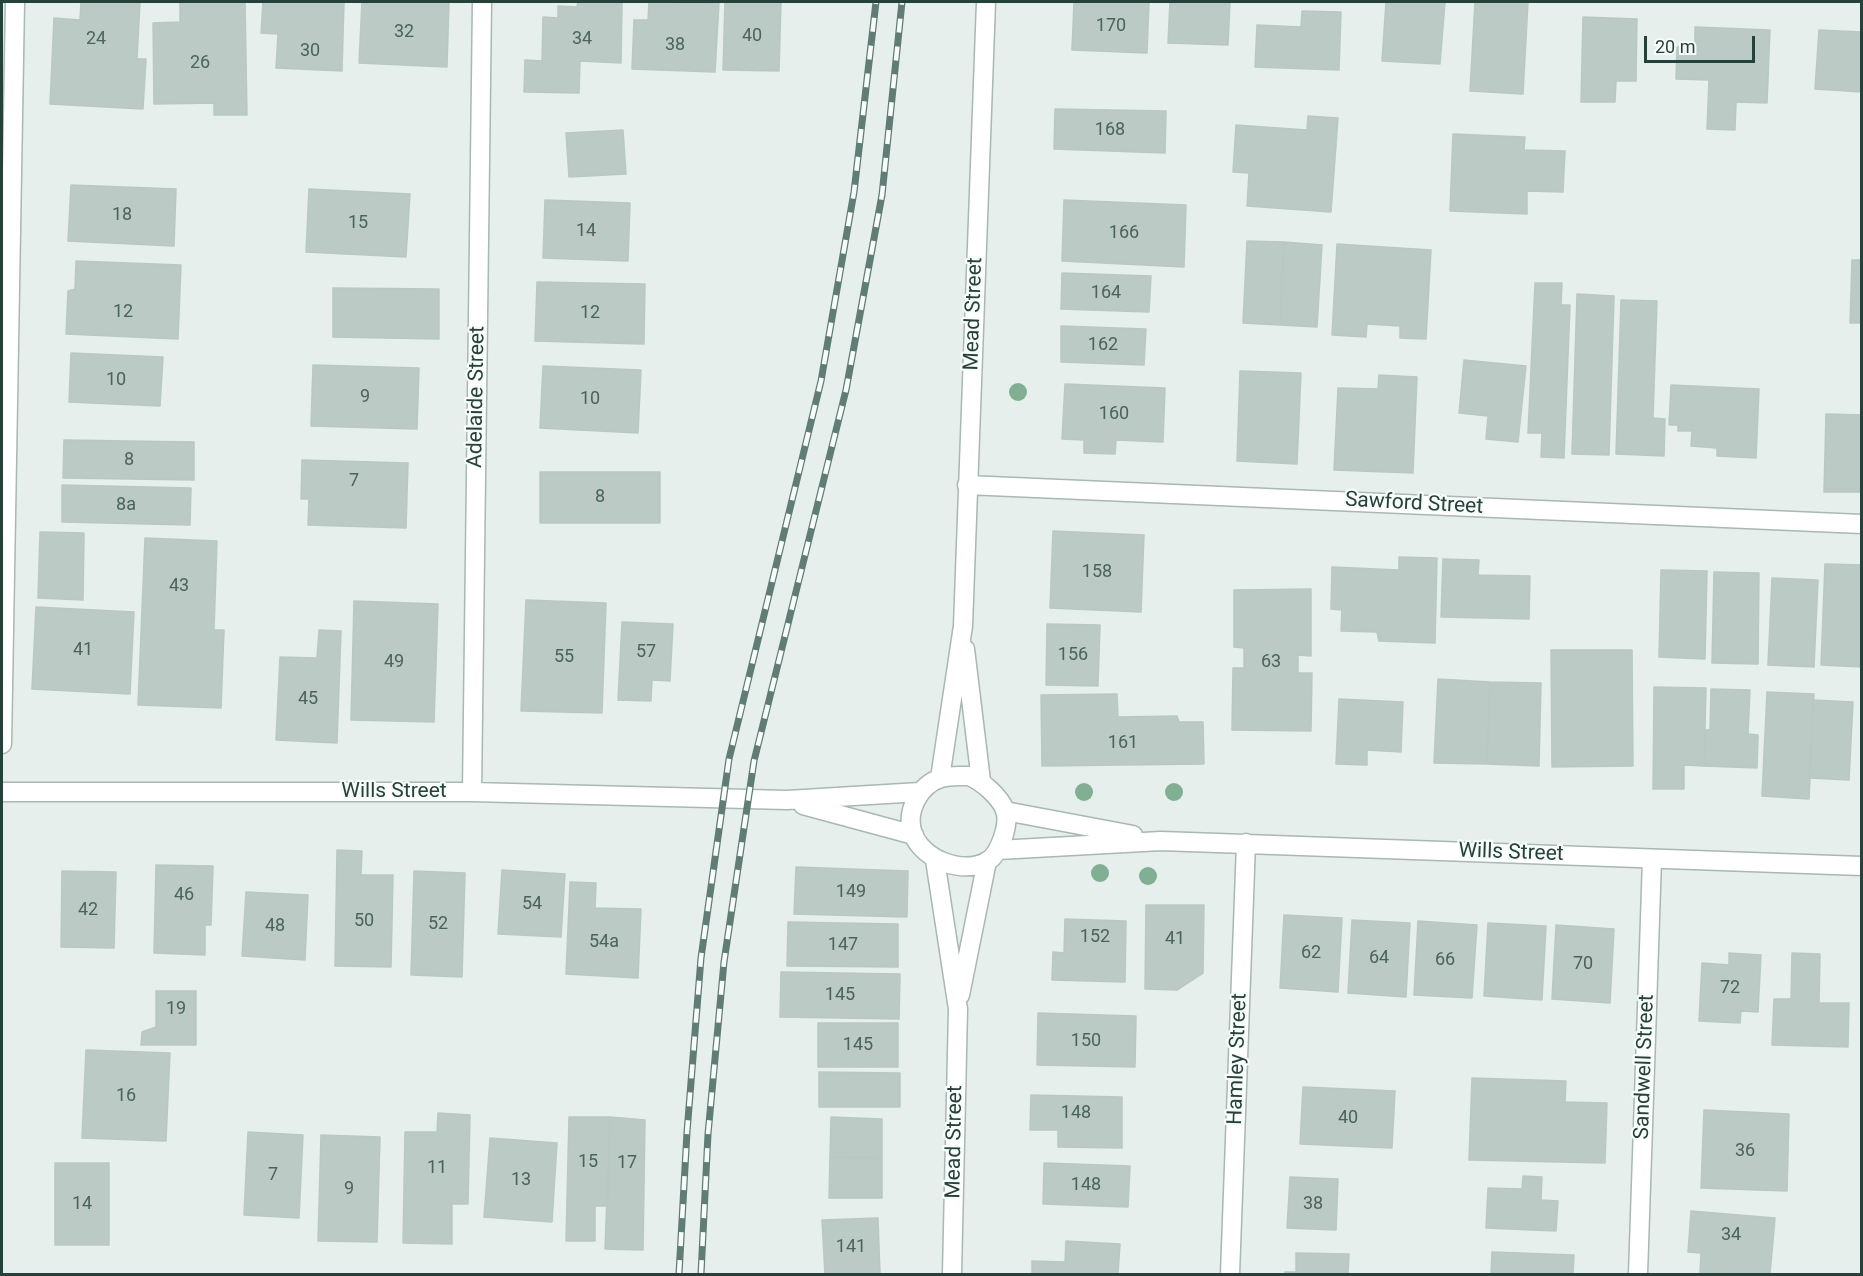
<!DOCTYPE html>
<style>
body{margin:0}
#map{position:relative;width:1863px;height:1276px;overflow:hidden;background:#e6efeb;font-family:Roboto,sans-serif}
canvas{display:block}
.frame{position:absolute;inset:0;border:3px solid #24423a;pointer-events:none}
.scale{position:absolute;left:1644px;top:36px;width:111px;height:27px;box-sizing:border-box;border:3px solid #24423a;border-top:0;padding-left:8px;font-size:18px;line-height:21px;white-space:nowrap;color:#24423a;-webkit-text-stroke:4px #f7fbf9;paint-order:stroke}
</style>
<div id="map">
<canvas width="1863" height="1276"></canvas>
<div class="frame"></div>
<div class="scale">20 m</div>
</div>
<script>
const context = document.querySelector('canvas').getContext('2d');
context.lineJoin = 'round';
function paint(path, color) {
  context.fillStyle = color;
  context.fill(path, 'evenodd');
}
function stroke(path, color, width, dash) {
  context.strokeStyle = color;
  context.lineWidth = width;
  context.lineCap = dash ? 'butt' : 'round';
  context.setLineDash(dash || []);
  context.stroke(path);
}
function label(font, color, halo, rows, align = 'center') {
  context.font = font + ' Roboto,sans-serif';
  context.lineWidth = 4.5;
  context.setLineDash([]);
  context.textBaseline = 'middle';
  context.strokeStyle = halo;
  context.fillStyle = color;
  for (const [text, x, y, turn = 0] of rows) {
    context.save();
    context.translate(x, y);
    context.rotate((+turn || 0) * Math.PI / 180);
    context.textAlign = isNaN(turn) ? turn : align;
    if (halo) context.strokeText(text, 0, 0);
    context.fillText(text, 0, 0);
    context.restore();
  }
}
const building = new Path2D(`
 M81 2H140L137 59H146L143 109 50 104 54 18 80 20Z
 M180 2H245L247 115H214V103L154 104 153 23 180 22Z
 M263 2H344L342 71 276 68 278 34 261 33Z
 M362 2H449L447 67 359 63Z
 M578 2H622L621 63 580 61 579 93 524 92 525 60 542 61 543 17 558 18V6L577 7Z
 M649 2 719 3 715 72 632 69 634 20H648Z
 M725 2H781L779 71 723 70Z
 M1074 2H1149L1147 53 1072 50Z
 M1170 2H1230L1228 45 1168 43Z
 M1386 2H1445L1440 64 1382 61Z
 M1475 2H1528L1523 94 1470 91Z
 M1302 11 1341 12 1339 70 1255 67 1257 25 1301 27Z
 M1583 17 1637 19 1636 81H1616L1615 102H1581Z
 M1695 27 1770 30 1767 103 1736 102 1735 130 1707 129 1709 80 1676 79 1677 47H1695Z
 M1819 30 1862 32V92L1815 89Z
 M1055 109 1166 111 1165 153 1054 149Z
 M1308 116 1338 118 1331 212 1247 206 1249 173 1233 172 1236 125 1307 130Z
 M623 130 626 174 569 177 566 133Z
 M1453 134 1525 137 1524 150 1565 151 1563 192 1527 191V214L1450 211Z
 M71 185 176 189 174 246 68 241Z
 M309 189 410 194 406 257 306 252Z
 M545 200 630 203 628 261 543 258Z
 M1064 200 1186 205 1184 267 1062 261Z
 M1247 241 1284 242 1280 325 1243 323Z
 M1284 242 1322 245 1317 327 1280 325Z
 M1337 244 1431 250 1426 339 1400 338V326L1367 324 1366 337 1332 335Z
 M1852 260H1862V323H1850Z
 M76 261 181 265 178 339 66 334 68 291 75 289Z
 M1062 273 1151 276 1149 312 1061 309Z
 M537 282 645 284 644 344 535 341Z
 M1535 283H1562L1561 305H1570L1564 458 1541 457 1542 433H1528Z
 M333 288 439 289V339L333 337Z
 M1577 294 1614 296 1609 455 1572 454Z
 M1621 300 1657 301 1653 418 1665 419 1664 456 1616 454Z
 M1061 326 1146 329 1144 365 1061 362Z
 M71 353 163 357 160 406 69 402Z
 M1464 360 1526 366 1518 442 1486 439 1488 416 1459 413Z
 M313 365 419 368 417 429 311 426Z
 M543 366 641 370 638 433 540 428Z
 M1240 371 1301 373 1297 464 1237 461Z
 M1379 375 1417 377 1413 473 1334 470 1338 388 1378 389Z
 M1065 384 1165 388 1163 442 1116 440 1115 454 1084 453V440L1062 439Z
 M1671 385 1759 389 1756 458 1717 456V448L1691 446 1692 431H1678V425H1669Z
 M1826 414 1862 415V492H1824Z
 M64 440 194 442V480L63 478Z
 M302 460 408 463 406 528 308 525 309 499H301Z
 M540 472H660V523H540Z
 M62 485 191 488 190 525 62 522Z
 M1053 531 1144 535 1141 612 1050 608Z
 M40 532 84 533 83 600 38 598Z
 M145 538 217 541 214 630H224L221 708 138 705Z
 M1399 557 1437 558 1435 643 1379 641 1377 632 1341 631 1342 610 1331 609 1332 567 1399 570Z
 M1443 559 1479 560 1478 575 1530 576 1529 619 1441 617Z
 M1825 564 1862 565V667L1821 665Z
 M1661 570 1707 571 1705 659 1659 657Z
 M1714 572 1759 573 1758 664 1712 663Z
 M1772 578 1818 580 1814 667 1768 665Z
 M1311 589V656L1298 655V673H1312L1311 731 1232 730 1233 668H1244V648L1234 647V590Z
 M526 600 606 603 602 713 521 711Z
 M354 601 438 604 434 722 351 720Z
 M36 607 134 612 130 694 32 689Z
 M622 622 673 624 670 681 652 680 651 701 618 700Z
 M1047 624 1100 625 1098 686 1046 685Z
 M319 630 341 631 337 743 276 740 280 657 317 658Z
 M1551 650H1632L1633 766 1552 767Z
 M1438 679 1490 682 1487 764 1434 763Z
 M1490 682 1541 683 1539 766 1487 764Z
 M1654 687 1706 688 1704 766 1684 765V789H1653Z
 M1711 689 1750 690 1748 734 1758 735 1757 768 1704 766 1705 730H1710Z
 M1767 692 1814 694 1809 799 1762 796Z
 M1117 694 1118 717 1177 716 1179 722H1203L1204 764 1042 766 1041 695Z
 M1339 699 1403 702 1401 752 1367 750V765L1336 764Z
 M1813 700 1853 702 1849 780 1809 778Z
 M337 850 362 851 361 875H393L391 967 335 966Z
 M156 865 213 866 211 925H205V955L154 953Z
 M796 867 908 871 907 917 794 914Z
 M502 870 565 874 561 937 498 934Z
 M62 871 116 872 114 948 61 947Z
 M414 871 465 873 462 977 411 975Z
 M570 882 596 883 595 908 641 909 638 978 566 974Z
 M246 892 308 895 305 960 242 956Z
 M1146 905H1204L1203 973 1177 990 1145 989Z
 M1284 915 1342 918 1338 992 1280 988Z
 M1065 919 1126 921 1125 982 1052 980 1053 952 1064 953Z
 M1352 920 1410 923 1406 997 1348 993Z
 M1418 921 1477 925 1472 998 1414 995Z
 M788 922 898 924V967L787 966Z
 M1488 923 1546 926 1542 1000 1484 996Z
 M1556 925 1614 929 1610 1003 1552 999Z
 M1729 953 1761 955 1758 1012 1741 1011 1740 1023 1699 1021 1702 963 1729 965Z
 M1792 953 1820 954 1819 1003H1849L1848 1047 1772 1045 1774 999H1791Z
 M781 972 900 974 899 1019 780 1017Z
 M156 991H196V1045H141L142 1032 156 1027Z
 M1038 1013 1136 1016 1135 1067 1037 1065Z
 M818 1023H898V1067H818Z
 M86 1050 170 1053 166 1141 82 1138Z
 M819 1072 900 1073V1107H819Z
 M1472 1078 1566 1081 1565 1102 1607 1103 1605 1163 1469 1160Z
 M1303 1087 1395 1091 1392 1148 1300 1144Z
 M1031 1095 1122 1097V1148L1058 1147V1130H1030Z
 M1704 1110 1789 1114 1787 1191 1701 1188Z
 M438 1113 470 1115 468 1204H452V1244L403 1243 405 1132H437Z
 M569 1117H610L608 1206H595V1241H566Z
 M610 1117 645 1120 643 1250 605 1249Z
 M831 1117 882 1119V1158L830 1157Z
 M248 1132 303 1135 299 1218 244 1215Z
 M321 1135 380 1137 377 1242 318 1241Z
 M490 1138 557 1143 552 1222 484 1217Z
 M830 1157 882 1158V1198H829Z
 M55 1163H109V1245H55Z
 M1044 1163 1130 1166 1128 1207 1043 1204Z
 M1523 1176 1542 1177 1541 1200 1558 1201 1556 1231 1486 1228 1488 1188 1522 1189Z
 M1290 1177 1338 1179 1336 1230 1287 1228Z
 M1691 1211 1775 1218 1770 1274 1700 1273 1701 1253 1688 1252Z
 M878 1218 880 1274H825L822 1220Z
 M1066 1241 1120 1244 1118 1274H1032V1261L1065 1262Z
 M1492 1252 1574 1255 1573 1274H1491Z
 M1296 1253 1349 1254 1348 1274H1285V1272H1296Z`);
const minor = new Path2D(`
 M967 485 1862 524
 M965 649 981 781
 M2 744 15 2
 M969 776C982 781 1000 797 1005 810 1010 824 1000 853 988 861 963 875 923 860 913 834 905 812 919 785 941 778 950 775 960 776 969 776Z
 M940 778 963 626 986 2
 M2 792H472L787 800 920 792
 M472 792 482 2
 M803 805 914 835
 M1005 811 1133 835
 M998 850 1161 841 1862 866
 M935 860 958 1009 952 1274
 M960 995 987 861
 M1230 1274 1246 843
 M1638 1274 1652 859`);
const rail = new Path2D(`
 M679 1274 687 1132 701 958 729 759 821 381 854 192 876 2
 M701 1274 708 1134 724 962 754 761 846 390 882 195 902 2`);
const trees = [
 [1018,392],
 [1084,792],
 [1174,792],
 [1100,873],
 [1148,876]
];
const numberNames = [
 ["170",1111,26],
 ["32",404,32],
 ["40",752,36],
 ["24",96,39],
 ["34",582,39],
 ["38",675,45],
 ["30",310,51],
 ["26",200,63],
 ["168",1110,130],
 ["18",122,215],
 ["15",358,223],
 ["14",586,231],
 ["166",1124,233],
 ["164",1106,293],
 ["12",123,312],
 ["12",590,313],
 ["162",1103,345],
 ["10",116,380],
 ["9",365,397],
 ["10",590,399],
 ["160",1114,414],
 ["8",129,460],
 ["7",354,481],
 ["8",600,497],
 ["8a",126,505],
 ["158",1097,572],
 ["43",179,586],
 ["41",83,650],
 ["57",646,652],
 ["156",1073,655],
 ["55",564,657],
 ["49",394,662],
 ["63",1271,662],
 ["45",308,699],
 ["161",1123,743],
 ["149",851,892],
 ["46",184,895],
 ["54",532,904],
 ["42",88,910],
 ["50",364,921],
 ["52",438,924],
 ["48",275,926],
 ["152",1095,937],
 ["41",1175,939],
 ["54a",604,942],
 ["147",843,945],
 ["62",1311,953],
 ["64",1379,958],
 ["66",1445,960],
 ["70",1583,964],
 ["72",1730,988],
 ["145",840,995],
 ["19",176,1009],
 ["150",1086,1041],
 ["145",858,1045],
 ["16",126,1096],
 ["148",1076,1113],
 ["40",1348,1118],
 ["36",1745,1151],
 ["15",588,1162],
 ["17",627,1163],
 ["11",437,1168],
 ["7",273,1175],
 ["13",521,1180],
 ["148",1086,1185],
 ["9",349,1189],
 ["14",82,1204],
 ["38",1313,1204],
 ["34",1731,1235],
 ["141",851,1247]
];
const streetNames = [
 ["Mead Street",974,314,-88],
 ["Adelaide Street",477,397,-89],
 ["Sawford Street",1414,504,3],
 ["Wills Street",394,792],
 ["Wills Street",1511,853,2],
 ["Hamley Street",1238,1059,-88],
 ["Sandwell Street",1645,1067,-88],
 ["Mead Street",955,1142,-89]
];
paint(building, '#bbcac4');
stroke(building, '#b8c9c2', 1.5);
stroke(minor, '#a8b8b2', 21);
stroke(minor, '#fff', 18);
stroke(rail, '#5f7d75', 7);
stroke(rail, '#f7fbf9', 4.5, [14]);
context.fillStyle = '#80af93';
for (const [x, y] of trees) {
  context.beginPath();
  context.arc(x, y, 9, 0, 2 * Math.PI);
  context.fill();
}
label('18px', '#4a645c', null, numberNames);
label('21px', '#24423a', '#f7fbf9', streetNames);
</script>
